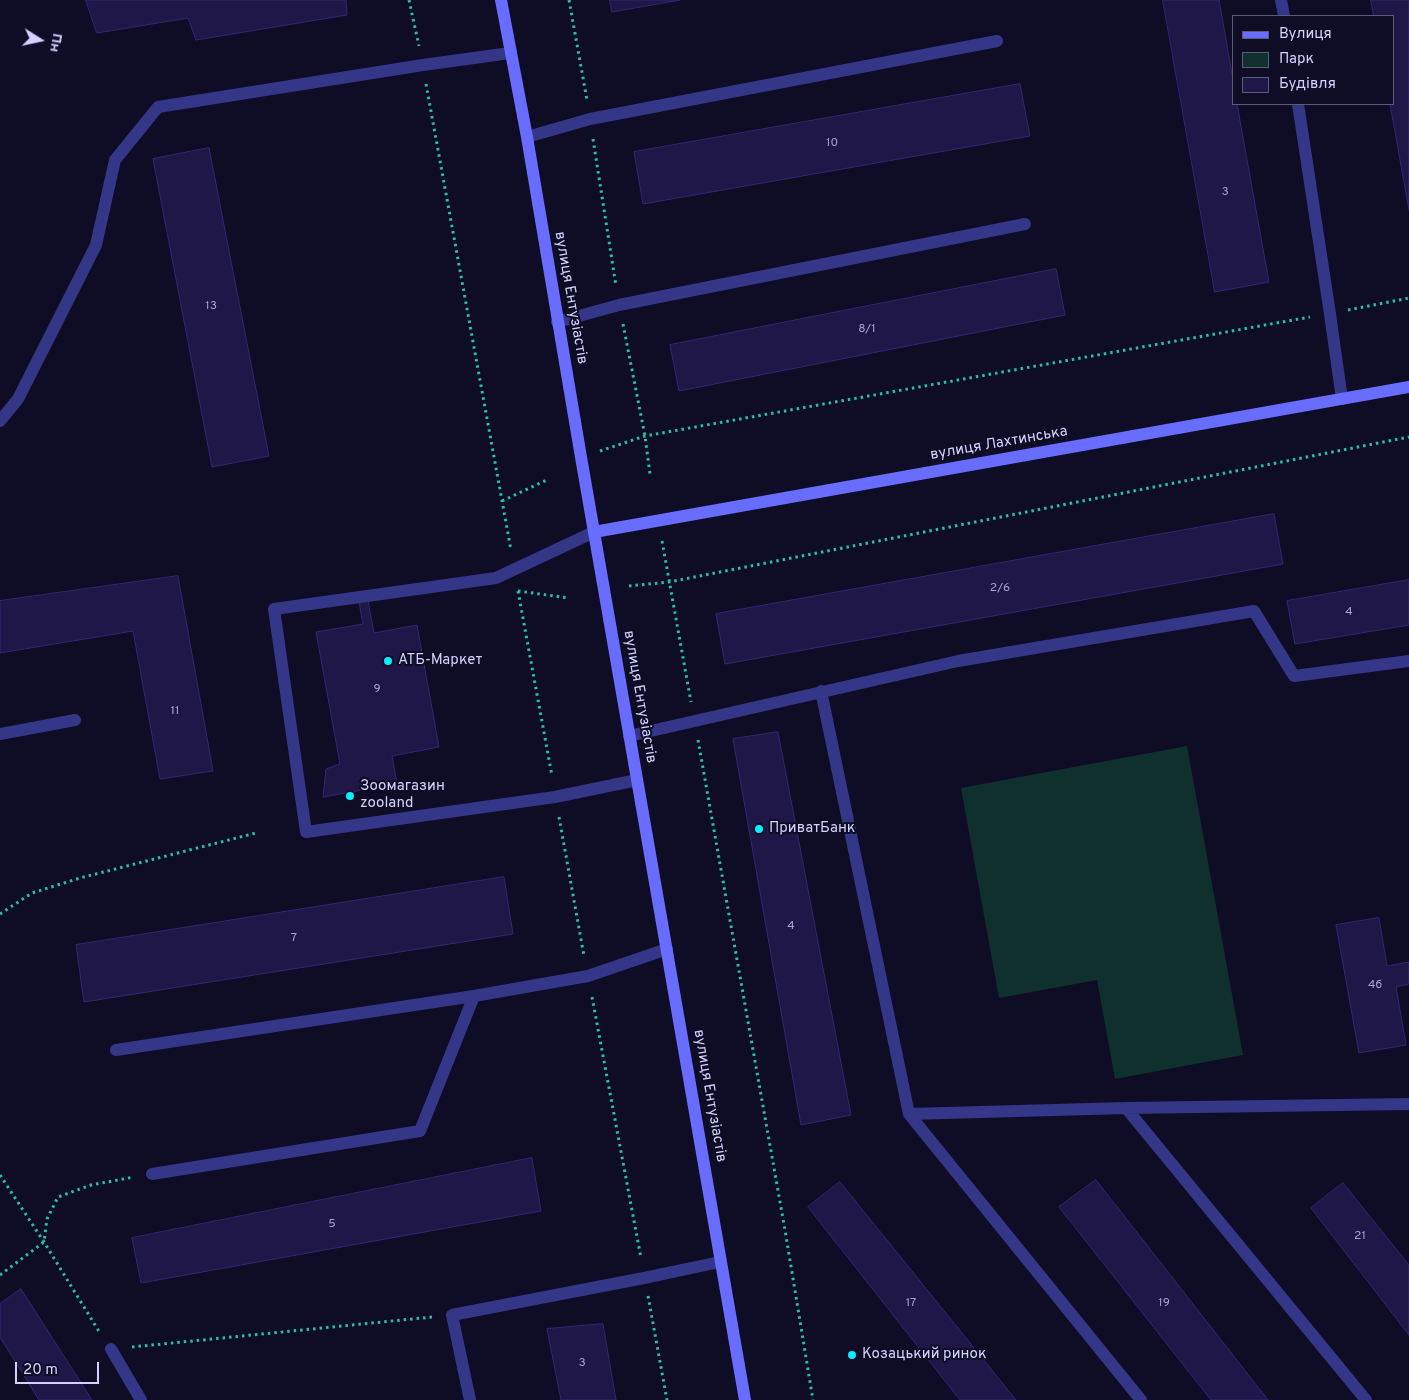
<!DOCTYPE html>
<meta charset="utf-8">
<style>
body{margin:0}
#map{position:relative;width:1409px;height:1400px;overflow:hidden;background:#0f0d25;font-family:Overpass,sans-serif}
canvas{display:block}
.legend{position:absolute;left:1232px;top:15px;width:162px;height:90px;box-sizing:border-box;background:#0f0d25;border:1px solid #5d5b7c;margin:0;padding:6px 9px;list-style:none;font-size:15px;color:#d3d1ff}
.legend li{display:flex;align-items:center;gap:10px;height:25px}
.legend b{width:25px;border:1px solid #5d5b7c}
.north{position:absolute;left:15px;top:15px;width:50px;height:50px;-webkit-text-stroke:4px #0f0d25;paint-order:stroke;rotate:100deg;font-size:14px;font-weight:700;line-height:20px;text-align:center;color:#d3d1ff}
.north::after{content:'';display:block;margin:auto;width:18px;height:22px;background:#d3d1ff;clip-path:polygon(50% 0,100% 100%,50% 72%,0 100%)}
.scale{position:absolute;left:15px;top:1362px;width:84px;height:22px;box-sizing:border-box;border:2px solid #d3d1ff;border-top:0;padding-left:6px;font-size:15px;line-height:18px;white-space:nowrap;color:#d3d1ff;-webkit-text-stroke:4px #0f0d25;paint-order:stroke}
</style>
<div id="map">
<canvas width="1409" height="1400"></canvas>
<ul class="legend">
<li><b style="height:6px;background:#686dff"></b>Вулиця</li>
<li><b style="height:14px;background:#0f302d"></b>Парк</li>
<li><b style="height:14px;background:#1e1748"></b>Будівля</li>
</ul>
<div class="north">Пн</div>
<div class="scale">20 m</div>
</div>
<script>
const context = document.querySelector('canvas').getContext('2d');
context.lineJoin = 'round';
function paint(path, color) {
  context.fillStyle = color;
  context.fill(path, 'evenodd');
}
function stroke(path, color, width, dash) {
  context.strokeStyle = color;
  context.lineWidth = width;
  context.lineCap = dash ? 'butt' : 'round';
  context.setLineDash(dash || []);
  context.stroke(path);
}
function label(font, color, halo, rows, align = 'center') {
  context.font = font + ' Overpass,sans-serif';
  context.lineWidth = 4;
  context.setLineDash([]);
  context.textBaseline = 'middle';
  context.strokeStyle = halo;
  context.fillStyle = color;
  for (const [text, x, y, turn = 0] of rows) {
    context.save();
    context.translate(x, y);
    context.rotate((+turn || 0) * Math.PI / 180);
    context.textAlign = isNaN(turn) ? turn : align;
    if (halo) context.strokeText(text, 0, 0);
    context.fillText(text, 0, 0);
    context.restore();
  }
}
const green = new Path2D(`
 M1187 746 1243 1055 1115 1079 1097 980 999 998 961 788Z`);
const building = new Path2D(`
 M86 0H346L347 15 196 40 188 18 97 33Z
 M610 0H680L612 12Z
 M1163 0H1219L1233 79V104H1237L1269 282 1215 292Z
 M1371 0H1409V210L1390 104H1393V16H1374Z
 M1020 84 1030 136 643 204 634 152Z
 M209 148 269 456 212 467 153 159Z
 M1056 269 1065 315 679 391 670 345Z
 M1274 514 1283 564 725 664 716 614Z
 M178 576 213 771 160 779 133 631 0 653V601Z
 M1409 580V625L1295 644 1287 601Z
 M368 600 374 633 417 625 439 747 392 756 397 784 323 797 326 769 340 764 316 632 363 624 359 602Z
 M778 732 851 1115 801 1125 733 739Z
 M504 877 513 934 84 1002 76 945Z
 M1379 918 1387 966 1409 962V984L1396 987 1406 1045 1359 1053 1336 925Z
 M532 1158 541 1211 141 1283 132 1238Z
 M1096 1180 1268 1400H1211L1059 1207Z
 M840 1182 1016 1400H960L808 1207Z
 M1343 1183 1409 1265V1335L1311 1208Z
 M21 1289 92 1400H39L0 1337V1304Z
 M603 1324 616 1400H561L547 1329Z`);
const path = new Path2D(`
 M409 0 419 46
 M569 0 587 100
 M426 84 511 550
 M593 139 616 286
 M1348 310 1409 298
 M623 324 645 436 650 474
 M600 451 645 436 1310 317
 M502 501 549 479
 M662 541 691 702
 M629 586 669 582 1409 437
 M518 591 552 776
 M518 591 569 598
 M698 740 785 1230 813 1400
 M559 817 584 956
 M0 914 32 893 80 878 256 833
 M592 997 641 1258
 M0 1175 44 1242 100 1333
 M0 1275 44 1242 47 1219 58 1197 91 1185 134 1177
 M648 1296 667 1400
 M132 1347 432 1317`);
const lane = new Path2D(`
 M1281 0 1284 16
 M1298 104 1330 314 1342 399
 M527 137 590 119 997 41
 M557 322 619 305 1025 224
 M0 421 18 399 96 245 115 160 158 107 423 65 510 53
 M594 532 496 578 274 609 306 832 555 797 637 780
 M821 691 909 1114 1141 1400
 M0 734 75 720
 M629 736 958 661 1254 611 1294 676 1409 661
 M116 1050 474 996
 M1126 1108 1366 1400
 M909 1114 1126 1108 1409 1104
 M152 1174 420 1131 474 996 588 976 667 949
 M111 1349 141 1400
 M470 1400 452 1315 644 1278 715 1263 720 1260`);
const secondary = new Path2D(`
 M501 0 527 137 582 463 745 1400
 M594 532 1409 387`);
const markers = [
 [388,661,5,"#00f2fc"],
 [350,796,5,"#00f2fc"],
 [759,829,5,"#00f2fc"],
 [852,1355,5,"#00f2fc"]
];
const numberNames = [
 ["10",832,144],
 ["3",1225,193],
 ["13",211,307],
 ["8/1",867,330],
 ["2/6",1000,589],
 ["4",1349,613],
 ["9",377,690],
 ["11",175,712],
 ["4",791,927],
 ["7",294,939],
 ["4б",1375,986],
 ["5",332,1225],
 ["21",1360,1237],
 ["17",911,1304],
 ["19",1164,1304],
 ["3",582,1364]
];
const streetNames = [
 ["вулиця Ентузіастів",570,298,80],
 ["вулиця Лахтинська",999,444,-10],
 ["вулиця Ентузіастів",639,697,80],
 ["вулиця Ентузіастів",709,1096,80]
];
const poiNames = [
 ["АТБ-Маркет",398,661],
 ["Зоомагазин",360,787],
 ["zooland",360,804],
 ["ПриватБанк",769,829],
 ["Козацький ринок",862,1355]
];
paint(green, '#0f302d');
paint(building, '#1e1748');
stroke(building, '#322776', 1);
stroke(path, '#25bfac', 3, [2.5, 4]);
stroke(lane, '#343688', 12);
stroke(secondary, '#686dff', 12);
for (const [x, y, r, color] of markers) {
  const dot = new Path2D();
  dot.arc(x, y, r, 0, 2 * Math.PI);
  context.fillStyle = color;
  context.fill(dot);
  stroke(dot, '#0f0d25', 2);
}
label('12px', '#a6a2d1', null, numberNames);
label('15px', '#d3d1ff', '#0f0d25', streetNames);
label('15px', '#d3d1ff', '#0f0d25', poiNames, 'left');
</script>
